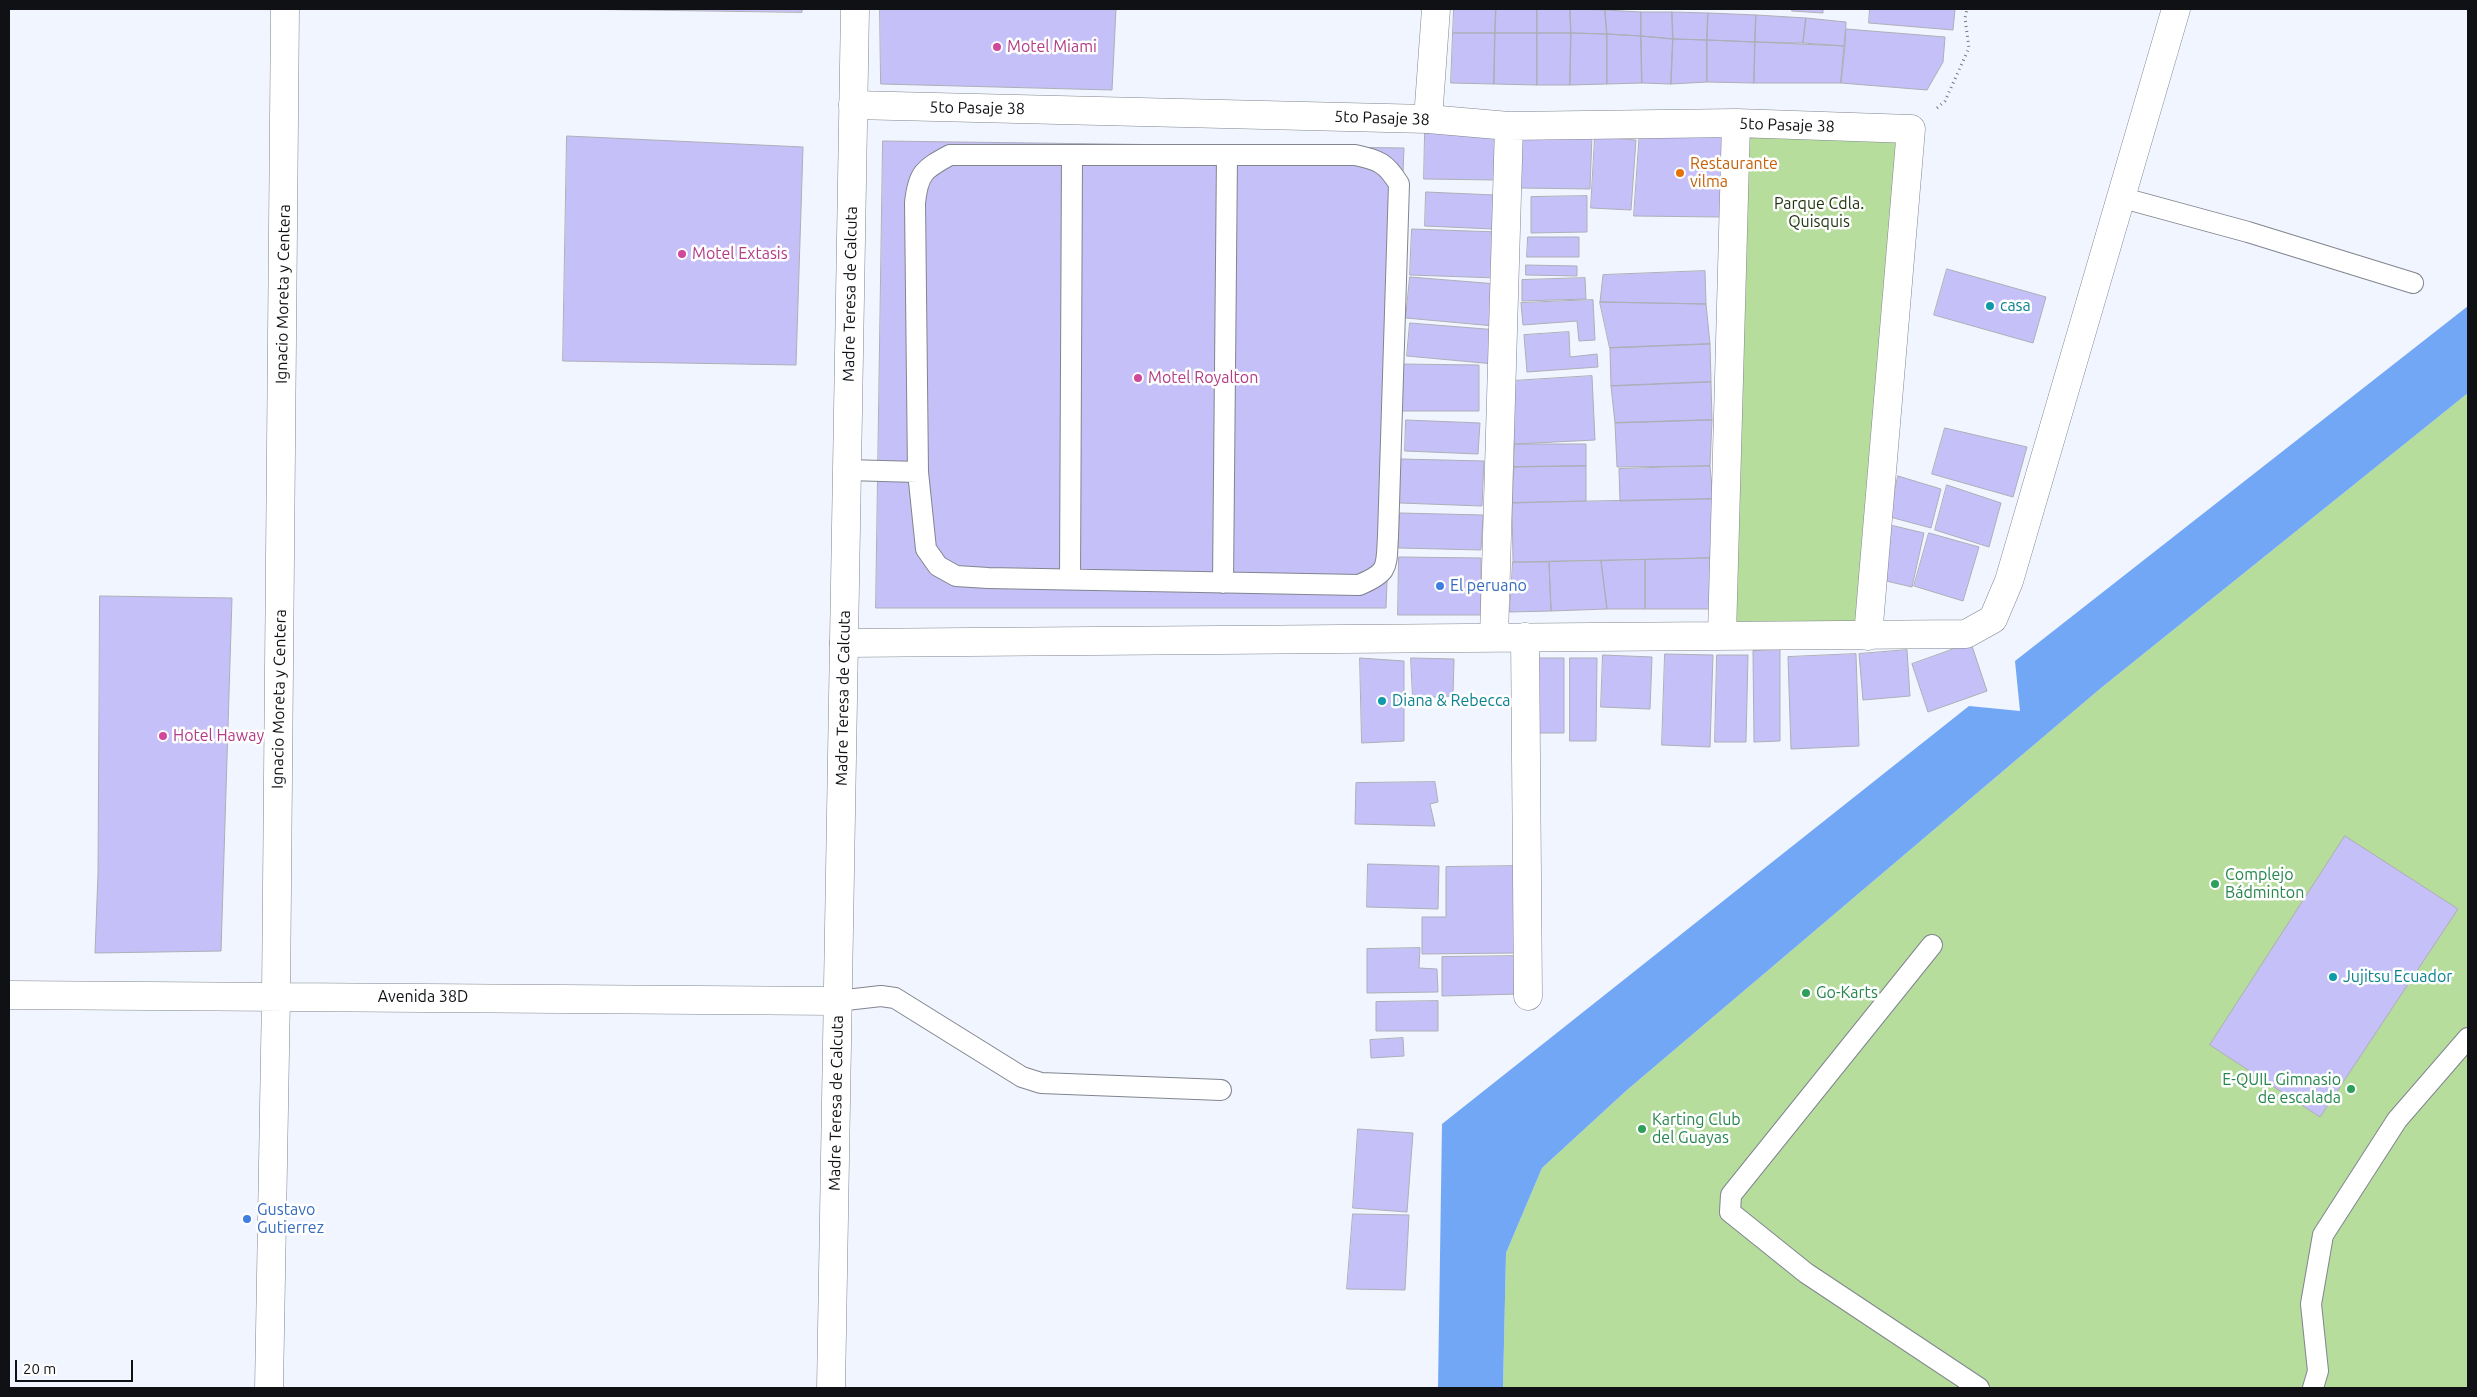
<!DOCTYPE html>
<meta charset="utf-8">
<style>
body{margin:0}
#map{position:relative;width:2477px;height:1397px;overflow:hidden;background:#f0f5ff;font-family:Ubuntu,sans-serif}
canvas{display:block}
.frame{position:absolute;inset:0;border:10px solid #0f1114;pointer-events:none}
.scale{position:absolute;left:15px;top:1360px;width:118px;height:22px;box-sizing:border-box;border:2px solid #0f1114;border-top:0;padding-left:6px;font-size:15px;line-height:18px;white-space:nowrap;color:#0f1114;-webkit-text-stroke:4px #fff;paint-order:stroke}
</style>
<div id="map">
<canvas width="2477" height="1397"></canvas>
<div class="frame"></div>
<div class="scale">20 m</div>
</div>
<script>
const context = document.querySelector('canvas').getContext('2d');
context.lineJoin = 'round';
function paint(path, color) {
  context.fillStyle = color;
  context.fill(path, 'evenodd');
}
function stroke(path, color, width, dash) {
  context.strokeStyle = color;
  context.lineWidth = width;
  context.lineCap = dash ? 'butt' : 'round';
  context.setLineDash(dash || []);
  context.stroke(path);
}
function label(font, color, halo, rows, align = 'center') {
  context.font = font + ' Ubuntu,sans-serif';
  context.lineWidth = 5;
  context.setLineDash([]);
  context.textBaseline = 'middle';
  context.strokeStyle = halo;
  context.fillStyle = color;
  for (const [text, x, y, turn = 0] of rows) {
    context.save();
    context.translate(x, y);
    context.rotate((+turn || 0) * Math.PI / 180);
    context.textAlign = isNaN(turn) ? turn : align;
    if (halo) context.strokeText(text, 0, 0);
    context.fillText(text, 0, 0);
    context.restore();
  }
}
const green = new Path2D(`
 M1736 123 1911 129 1868 636 1722 635Z
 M2468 393V1388H1503L1506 1253 1542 1168 1627 1090 2101 688Z`);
const water = new Path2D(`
 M2468 306V393L2101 688 1627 1090 1542 1168 1506 1253 1503 1388H1438L1442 1124 1969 706 2020 711 2015 661Z`);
const building = new Path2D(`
 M569 9H802V12Z
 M880 9H1116L1112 90 881 84Z
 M1454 9H1496L1495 33H1453Z
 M1496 9H1537V33H1495Z
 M1537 9H1570L1571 33H1537Z
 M1570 9 1605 10 1607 34 1571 33Z
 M1792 9H1823V13L1792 11Z
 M1870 9H1955L1953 30 1869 23Z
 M1605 10 1641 12V36L1607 34Z
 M1641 12H1672L1673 39 1641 36Z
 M1672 12 1708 13 1707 40 1673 39Z
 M1708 13 1756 15 1755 42 1707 40Z
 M1756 15 1806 18 1803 43 1755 42Z
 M1806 18 1846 22 1845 46 1803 43Z
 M1846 29 1945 37 1943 62 1927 90 1841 83Z
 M1453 33H1495L1494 84 1451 83Z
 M1495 33H1537V85L1494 84Z
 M1537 33H1571L1570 85H1537Z
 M1571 33 1607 34V84L1570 85Z
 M1607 34 1641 36 1642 83 1607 84Z
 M1641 36 1673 39 1671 84 1642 83Z
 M1673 39 1707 40V82L1671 84Z
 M1707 40 1755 42 1754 83 1707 82Z
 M1755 42 1845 46 1841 83H1754Z
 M1640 129 1724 130 1720 217 1634 216Z
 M1425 133 1495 134 1494 180 1424 179Z
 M1521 134 1592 135 1590 189 1520 188Z
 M567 136 803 147 796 365 563 361Z
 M1595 137 1636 140 1631 210 1591 208Z
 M883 141 1404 148 1386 608H876Z
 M1426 192 1494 195 1493 229 1425 226Z
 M1587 196V232L1531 233V197Z
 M1412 229 1499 232 1497 278 1410 275Z
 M1528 237H1579V257H1527Z
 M1526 265 1577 266V276L1526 275Z
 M1947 269 2046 297 2033 343 1934 315Z
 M1705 271 1706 304 1600 302 1603 275Z
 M1410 277 1497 284 1494 326 1406 318Z
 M1585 278 1586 299 1522 301V280Z
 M1593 300 1595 340 1579 341 1577 321 1523 325 1521 303Z
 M1600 302 1706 304 1710 344 1610 348Z
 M1410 323 1498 330 1494 364 1407 356Z
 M1569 332 1570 357 1597 354 1598 367 1527 372 1524 335Z
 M1710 344 1711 382 1611 386 1610 348Z
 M1400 364 1479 365V411H1399Z
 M1592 376 1595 440 1514 444 1512 381Z
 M1711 382 1712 420 1615 423 1611 386Z
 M1406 420 1480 423 1478 454 1405 451Z
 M1712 420 1710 466 1617 467 1615 423Z
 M1945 428 2027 447 2013 497 1932 474Z
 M1515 444H1586V466L1514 467Z
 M1401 459 1484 461 1482 506 1400 503Z
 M1586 466V501L1512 503 1514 467Z
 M1710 466 1713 499 1620 501 1619 469Z
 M1898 476 1941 489 1931 528 1890 517Z
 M1947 485 2001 503 1989 547 1935 530Z
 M1713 499 1714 558 1513 562 1512 503Z
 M1400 513 1483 515 1481 550 1399 548Z
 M1886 524 1924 533 1912 587 1873 578Z
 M1929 533 1979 547 1963 601 1914 586Z
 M1399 557 1481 558V615H1398Z
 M1714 558 1711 609H1645V560Z
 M1645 560V609H1607L1601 561Z
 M1601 561 1607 609 1551 611 1549 562Z
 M1513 562H1549L1551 611 1510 612Z
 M100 596 232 598 221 951 95 953 98 875Z
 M1971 643 1987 691 1928 712 1912 664Z
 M1780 650V741L1754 742 1753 651Z
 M1907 650 1910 696 1863 700 1859 654Z
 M1665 654 1713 655 1710 747 1662 745Z
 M1856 654 1859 746 1791 749 1788 657Z
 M1603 655 1652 657 1650 709 1601 707Z
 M1717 655H1748L1746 742H1715Z
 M1360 658 1404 661V741L1362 743Z
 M1411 658 1454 659 1453 696 1413 698Z
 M1536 658H1564V733H1536Z
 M1570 658H1597L1596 741H1570Z
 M1435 782 1438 802 1430 804 1435 826 1355 824 1356 783Z
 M2345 836 2458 909 2320 1117 2210 1045Z
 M1368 864 1439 866 1438 909 1367 907Z
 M1515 866 1516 953 1422 954V917H1446V867Z
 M1420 948 1419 968 1437 969 1438 992 1367 993V949Z
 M1518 956 1519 994 1442 996V957Z
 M1438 1001V1031H1376V1002Z
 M1403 1038 1404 1056 1371 1058 1370 1040Z
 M1358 1129 1413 1133 1407 1212 1353 1208Z
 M1353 1214 1409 1215 1405 1290 1347 1289Z`);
const path = new Path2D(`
 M1937 108 1945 101 1969 48 1965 18 1967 9`);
const lane = new Path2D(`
 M950 155H1355C1379 160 1386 163 1399 184L1388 536C1386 567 1390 572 1359 585L988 578 956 576 938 566 926 549 918 472 915 203C918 173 924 169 950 155Z
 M2123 198 2248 232 2413 283
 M847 470 918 472
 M1070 579 1072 155
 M1223 583 1227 155
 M1932 945 1731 1195 1730 1212 1806 1273 1979 1388
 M837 1001 881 996 895 998 1022 1077 1041 1083 1221 1090
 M2313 1388 2318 1371 2311 1304 2323 1235 2397 1120 2468 1038`);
const street = new Path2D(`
 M853 105 1428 119 1509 126 1736 123 1911 129 1868 636
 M1428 119 1436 9
 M1722 635 1736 123
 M1494 637 1509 126
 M1525 637 1528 996
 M844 643 1966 634 1993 619 2009 581 2176 9
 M9 995 837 1001
 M269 1388 276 996 285 9`);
const secondary = new Path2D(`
 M831 1388 855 9`);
const markers = [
 [997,47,5,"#d1479c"],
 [1680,173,5,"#e8710a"],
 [682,254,5,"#d1479c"],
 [1990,306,5,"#0f9aa8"],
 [1138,378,5,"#d1479c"],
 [1440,586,5,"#3f7fe0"],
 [1382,701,5,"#0f9aa8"],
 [163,736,5,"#d1479c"],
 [2215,884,5,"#2e9e5b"],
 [2333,977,5,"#0f9aa8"],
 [1806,993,5,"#2e9e5b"],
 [2351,1089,5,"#2e9e5b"],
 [1642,1129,5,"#2e9e5b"],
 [247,1219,5,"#3f7fe0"]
];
const hotelNames = [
 ["Motel Miami",1007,47],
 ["Motel Extasis",692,254],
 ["Motel Royalton",1148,378],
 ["Hotel Haway",173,736]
];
const streetNames = [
 ["5to Pasaje 38",977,108,1],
 ["5to Pasaje 38",1382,118,2],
 ["5to Pasaje 38",1787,125,2],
 ["Ignacio Moreta y Centera",283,294,-89],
 ["Madre Teresa de Calcuta",850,294,-89],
 ["Madre Teresa de Calcuta",843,698,-89],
 ["Ignacio Moreta y Centera",279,699,-89],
 ["Avenida 38D",423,997],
 ["Madre Teresa de Calcuta",836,1103,-89]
];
const foodNames = [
 ["Restaurante",1690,164],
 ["vilma",1690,182]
];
const parkNames = [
 ["Parque Cdla.",1819,204],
 ["Quisquis",1819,222]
];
const cultureNames = [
 ["casa",2000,306],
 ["Diana & Rebecca",1392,701],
 ["Jujitsu Ecuador",2343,977]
];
const shopNames = [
 ["El peruano",1450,586],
 ["Gustavo",257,1210],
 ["Gutierrez",257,1228]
];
const leisureNames = [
 ["Complejo",2225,875],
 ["Bádminton",2225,893],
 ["Go-Karts",1816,993],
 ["E-QUIL Gimnasio",2341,1080,"right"],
 ["de escalada",2341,1098,"right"],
 ["Karting Club",1652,1120],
 ["del Guayas",1652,1138]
];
paint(green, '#b6dd9c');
paint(water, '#72a7f5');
paint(building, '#c5c0f7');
stroke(building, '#aeaeb7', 1);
stroke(lane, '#80858e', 22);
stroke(street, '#80858e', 29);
stroke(secondary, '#80858e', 29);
stroke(path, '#74787e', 3, [1, 4]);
stroke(lane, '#fff', 20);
stroke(street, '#fff', 28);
stroke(secondary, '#fff', 28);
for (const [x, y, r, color] of markers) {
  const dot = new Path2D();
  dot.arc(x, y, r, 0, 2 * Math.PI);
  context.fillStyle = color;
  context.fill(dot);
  stroke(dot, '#fff', 2);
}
label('16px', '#b23c85', '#fff', hotelNames, 'left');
label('16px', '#0f1114', '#fff', streetNames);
label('16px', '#c56008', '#fff', foodNames, 'left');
label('16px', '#1f330f', '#fff', parkNames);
label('16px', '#0d838f', '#fff', cultureNames, 'left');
label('16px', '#366cbe', '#fff', shopNames, 'left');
label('16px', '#27864d', '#fff', leisureNames, 'left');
</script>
